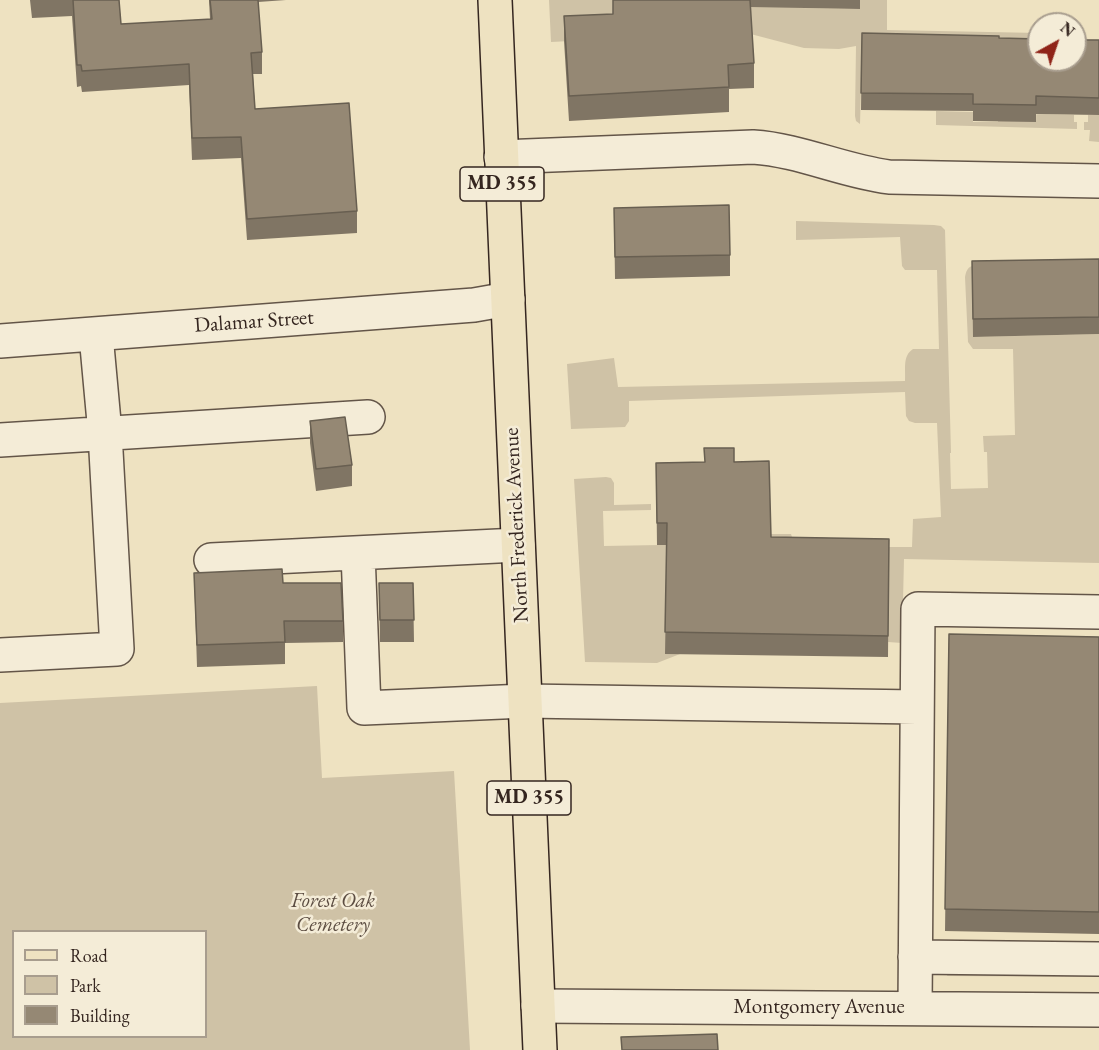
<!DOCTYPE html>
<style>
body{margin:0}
#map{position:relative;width:1099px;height:1050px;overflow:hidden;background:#eee2c1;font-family:"EB Garamond",serif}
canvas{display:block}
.legend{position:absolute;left:12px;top:930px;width:195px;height:108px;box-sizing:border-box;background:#f4ecd7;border:2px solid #a89d8e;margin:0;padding:8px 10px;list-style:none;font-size:18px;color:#352620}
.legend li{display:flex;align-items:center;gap:12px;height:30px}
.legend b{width:30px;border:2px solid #a89d8e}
.north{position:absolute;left:1027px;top:12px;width:60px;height:60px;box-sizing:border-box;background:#f4ecd7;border:2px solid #a89d8e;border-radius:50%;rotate:40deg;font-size:16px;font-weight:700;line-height:24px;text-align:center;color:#352620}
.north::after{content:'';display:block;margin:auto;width:21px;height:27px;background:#8f2418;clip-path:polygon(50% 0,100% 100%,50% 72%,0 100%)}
</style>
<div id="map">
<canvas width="1099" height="1050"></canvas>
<ul class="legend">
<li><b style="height:8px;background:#eee2c1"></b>Road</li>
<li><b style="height:16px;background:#cfc2a6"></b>Park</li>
<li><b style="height:16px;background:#958874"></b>Building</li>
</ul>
<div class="north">N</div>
</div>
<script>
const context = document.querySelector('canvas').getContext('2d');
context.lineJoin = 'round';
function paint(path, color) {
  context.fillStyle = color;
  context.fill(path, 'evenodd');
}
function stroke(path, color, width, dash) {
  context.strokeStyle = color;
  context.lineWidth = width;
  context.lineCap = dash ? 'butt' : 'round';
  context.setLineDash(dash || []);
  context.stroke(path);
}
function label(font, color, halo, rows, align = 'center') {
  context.font = font + ' "EB Garamond",serif';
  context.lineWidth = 5;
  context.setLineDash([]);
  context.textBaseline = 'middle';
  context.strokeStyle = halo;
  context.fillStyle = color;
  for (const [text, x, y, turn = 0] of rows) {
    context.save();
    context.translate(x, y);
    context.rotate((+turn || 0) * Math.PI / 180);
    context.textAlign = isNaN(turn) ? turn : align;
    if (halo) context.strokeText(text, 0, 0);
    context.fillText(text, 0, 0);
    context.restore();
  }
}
const green = new Path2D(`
 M549 0H614V4L752 7 800 0V8L860 9V0H887V30L1039 33 1036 122V114L1074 115V122H1077V129L936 125V111L973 112V122H998L999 53 862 51 860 124 856 121 855 116 856 46 839 49 804 48 743 32 551 42Z
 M1088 115H1099V142L1089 141 1090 130H1084V122H1088Z
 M796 221 934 225 941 226 945 230 951 453H950L951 489 988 488 987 452H984L983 436 1015 435 1013 349H973L968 342 965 277C966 272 967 268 972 266L974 337 1099 334V563L904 559 902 643 888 642 889 561 665 653 680 654 657 663 585 662 574 479 606 477 611 478 614 483V505L651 504V510L603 511 604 546 770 543V534H791L792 537 793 547H912L913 519 941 517 937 423H915L909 421 906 416 905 392 629 401V421L625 427 571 429 567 364 614 358 618 387 905 381C906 370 902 356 913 349H939L937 270H905L902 266 900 237 796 240Z
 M317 686 322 778 454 771 470 1050H0V703ZM14 932H206V1036H14Z
 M1099 968V977L947 976 948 973Z`);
const minor = new Path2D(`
 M501 157 753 147C800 150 842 171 889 177L1099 181
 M0 341 474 305 508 299
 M0 440 368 417
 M358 553 364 708 525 701 917 707
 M211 560 518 545
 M0 655 117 649 105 433 96 335
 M915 957 1099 959
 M538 1006 1099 1010
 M915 1008 918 609 1099 612`);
const major = new Path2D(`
 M495 0 540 1050`);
const wall = new Path2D(`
 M30 0H119L121 24 210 19 209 0H286L258 2 262 52V74H253L255 109 357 211V233L247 240 241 158 192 160 189 85 82 92 81 86 77 87 72 16 32 18Z
 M613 0H860V9L750 7 754 63V88L729 89V112L569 121 564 41V16L613 14Z
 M862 33 999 38 1099 40V115L1036 114V122L973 121V111L861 110Z
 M614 208 730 255V276L615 279Z
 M1099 259V334L973 337 972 261Z
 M310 421 352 465V486L316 491 310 443Z
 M734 462 771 537 889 539 888 657 665 654 667 545H657L656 463Z
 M194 573 283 583 343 621V642L285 643V664L197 667Z
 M379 583H413L414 642H380Z
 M949 634 1099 637V934L945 931Z`);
const building = new Path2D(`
 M73 0H119L121 24 212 19 210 0H258L262 52 251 53 255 109 349 103 357 211 247 219 241 137 192 138 189 64 82 71 81 65H77Z
 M613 0H750L754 63 728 65 729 87 569 96 564 16 613 14Z
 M862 33 999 36V38L1039 39V60H1075V40H1099V98L1036 96V105L973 104V94L861 93Z
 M729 205 730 255 615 257 614 208Z
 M1099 259V317L973 319 972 261Z
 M345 417 352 465 316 469 310 421Z
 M704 448H734V462L769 461 771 537 889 539 888 636 665 632 667 523H657L656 463 705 462Z
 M282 569 283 583H341L343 621H284L285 642 197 645 194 573Z
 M379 583H413L414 620H380Z
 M949 634 1099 637V912L945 909Z
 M717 1034 718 1050H622L621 1037Z`);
const shields = [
 [502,184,84],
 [529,798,84]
];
const shieldNames = [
 ["MD 355",502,184],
 ["MD 355",529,798]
];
const streetNames = [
 ["Dalamar Street",254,322,-4],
 ["North Frederick Avenue",517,525,-93],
 ["Montgomery Avenue",819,1007]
];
const parkNames = [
 ["Forest Oak",333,901],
 ["Cemetery",333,925]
];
paint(green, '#cfc2a6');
stroke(minor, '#635548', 36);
stroke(major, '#352620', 36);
stroke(minor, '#f4ecd7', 33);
stroke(major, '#eee2c1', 33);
paint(wall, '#807564');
paint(building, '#958874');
stroke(building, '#685f51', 1.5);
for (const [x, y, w] of shields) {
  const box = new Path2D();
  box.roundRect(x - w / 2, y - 17, w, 34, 4.5);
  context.fillStyle = '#f4ecd7';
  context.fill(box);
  stroke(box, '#352620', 1.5);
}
label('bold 20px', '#352620', null, shieldNames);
label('21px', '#352620', '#f4ecd7', streetNames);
label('italic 21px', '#5c4d42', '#f4ecd7', parkNames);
</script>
